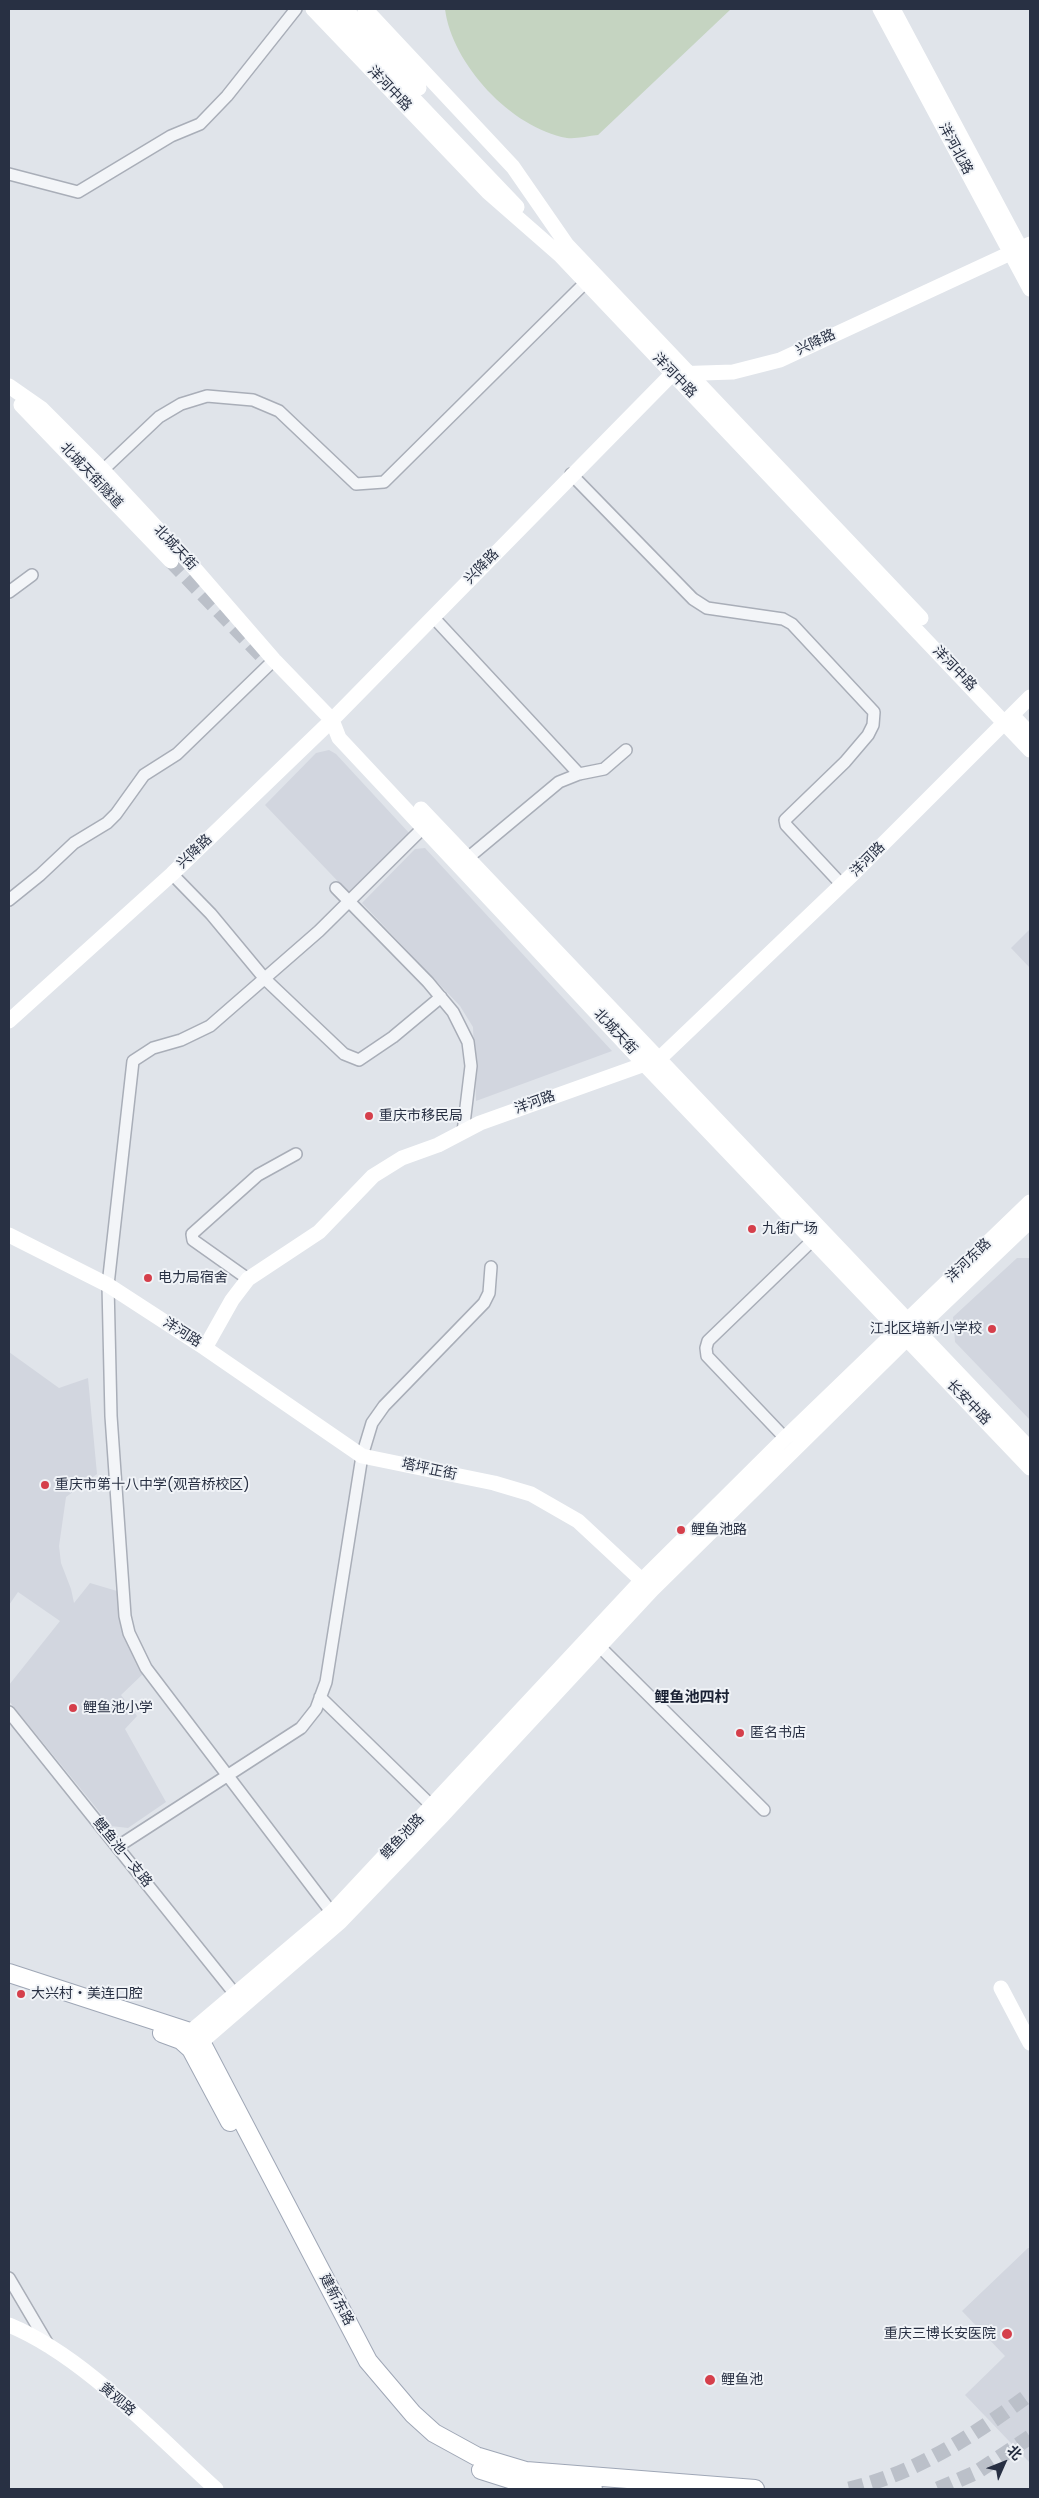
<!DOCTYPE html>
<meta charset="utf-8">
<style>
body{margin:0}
#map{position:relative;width:1039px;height:2498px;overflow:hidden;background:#e0e4ea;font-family:Poppins,"Noto Sans SC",sans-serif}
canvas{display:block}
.frame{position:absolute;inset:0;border:10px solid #283043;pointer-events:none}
.north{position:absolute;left:979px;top:2438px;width:50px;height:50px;-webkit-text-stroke:4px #f0f3f7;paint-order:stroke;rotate:46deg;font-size:14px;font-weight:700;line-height:20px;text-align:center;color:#283043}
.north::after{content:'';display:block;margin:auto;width:18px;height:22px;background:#283043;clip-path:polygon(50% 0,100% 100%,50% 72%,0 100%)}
</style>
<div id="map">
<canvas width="1039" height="2498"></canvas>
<div class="frame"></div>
<div class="north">北</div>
</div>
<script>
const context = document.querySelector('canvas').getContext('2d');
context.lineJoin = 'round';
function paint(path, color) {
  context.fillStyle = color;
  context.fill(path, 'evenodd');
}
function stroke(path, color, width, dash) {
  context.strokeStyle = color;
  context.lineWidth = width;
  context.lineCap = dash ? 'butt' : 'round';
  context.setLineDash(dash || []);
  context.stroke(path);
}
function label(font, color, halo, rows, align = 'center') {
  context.font = font + ' Poppins,"Noto Sans SC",sans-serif';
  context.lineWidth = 4;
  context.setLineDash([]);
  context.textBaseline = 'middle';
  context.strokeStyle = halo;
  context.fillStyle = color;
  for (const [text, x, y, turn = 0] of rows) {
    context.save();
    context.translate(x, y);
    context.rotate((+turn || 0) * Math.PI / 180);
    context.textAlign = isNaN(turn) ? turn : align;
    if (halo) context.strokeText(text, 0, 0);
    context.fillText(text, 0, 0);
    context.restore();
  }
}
const built = new Path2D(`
 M329 750 336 754 410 834 349 893 265 805 316 753Z
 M425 848 612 1051 476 1101 473 1027 468 1019 460 1006 362 903 415 849Z
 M1030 929V968L1011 948Z
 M1017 1258H1030V1420L955 1342 953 1317Z
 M9 1352 59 1388 88 1378 97 1474 66 1497 59 1546 61 1563 71 1589 74 1603 90 1583 117 1591 120 1618 125 1635 143 1674 121 1695 137 1716 125 1729 166 1802 128 1828 111 1826 9 1701V1685L60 1621 18 1592 9 1605Z
 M1028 2248H1030V2463L965 2395 1005 2356 962 2311Z`);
const green = new Path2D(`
 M445 9H731L598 135C588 136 576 139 567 138 511 128 452 64 445 9Z`);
const secondaryTunnel = new Path2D(`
 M171 561 261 655
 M849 2489C915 2474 976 2434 1030 2394
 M938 2489 977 2472 1030 2437`);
const street = new Path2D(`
 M9 174 78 192 171 136 200 124 227 96 296 9
 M103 470 159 417 181 404 207 396 253 400 279 411 356 484 384 482 586 282
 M571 474 693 599 707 608 783 619 792 624 874 712 873 725 868 735 845 762 785 820 786 825 842 885
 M9 592 32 575
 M434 618 579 774
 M463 862 559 782 579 774 604 769 626 750
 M172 874 211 914 265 979 344 1054 359 1060 393 1037 441 997
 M336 888 428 982 453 1012 468 1042 471 1066 463 1132
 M9 900 40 875 74 843 107 823 116 814 144 775 177 754 274 660
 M248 1279 193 1240 192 1234 258 1175 296 1154
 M785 1438 707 1356 706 1348 708 1341 817 1236
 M599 1646 764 1810
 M320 1697 437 1811
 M9 1712 235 1994
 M117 1847 301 1728 316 1709 326 1682 362 1456 372 1423 384 1406 484 1303 489 1293 491 1267
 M335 1917 146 1668 129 1633 125 1616 111 1416 108 1285 133 1061 153 1048 181 1040 210 1026 319 931 428 823
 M9 2278 49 2346`);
const secondary = new Path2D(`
 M313 9 488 192 560 255 1030 750
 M328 9 517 207
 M345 9 419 88
 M365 9 513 167 567 245 921 618
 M880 9 1030 289
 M893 9 1030 266
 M9 386 42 409 103 470 195 569 274 660 332 720 339 738 645 1065 1030 1468
 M21 405 171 561
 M1012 715 1030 734
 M421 809 1030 1449
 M9 1021 172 874 332 720 672 374 733 372 780 360 1030 244
 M9 1235 108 1285 205 1348 232 1300 248 1279 319 1232 373 1176 402 1158 438 1145 480 1123 659 1059 855 872 1030 697
 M205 1348 362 1456 494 1483 531 1494 578 1521 649 1587
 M1001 1988 1030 2043
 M182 2039 332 1912 642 1580 785 1438 1030 1202
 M193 2049 340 1922 442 1816 652 1590 916 1330 1030 1221
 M9 2325C84 2356 156 2435 216 2489`);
const primary = new Path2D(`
 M9 1973 190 2032 201 2042 368 2361 413 2414 434 2433 476 2456 526 2471 755 2489
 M162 2033 181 2040 191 2049 230 2122
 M481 2470 522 2483 593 2489`);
const markers = [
 [369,1116,5,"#d53f4b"],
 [752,1229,5,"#d53f4b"],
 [148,1278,5,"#d53f4b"],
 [992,1329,5,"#d53f4b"],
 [45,1485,5,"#d53f4b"],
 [681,1530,5,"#d53f4b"],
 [73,1708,5,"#d53f4b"],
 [740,1733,5,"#d53f4b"],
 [21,1994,5,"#d53f4b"],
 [1007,2334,6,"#d53f4b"],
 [710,2380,6,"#d53f4b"]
];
const streetNames = [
 ["洋河中路",389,89,46],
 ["洋河北路",955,149,62],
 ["兴降路",816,343,-25],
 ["洋河中路",674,376,46],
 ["北城天街隧道",91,476,47],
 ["北城天街",175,548,47],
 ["兴降路",482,567,-46],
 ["洋河中路",954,669,46],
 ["兴降路",195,852,-44],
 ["洋河路",868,860,-45],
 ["北城天街",615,1032,47],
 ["洋河路",535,1103,-20],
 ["洋河东路",969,1261,-44],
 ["洋河路",182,1333,32],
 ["长安中路",968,1403,46],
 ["塔坪正街",429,1470,12],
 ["鲤鱼池路",403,1837,-47],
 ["鲤鱼池一支路",122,1853,51],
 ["建新东路",336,2300,62],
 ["黄观路",117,2400,41]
];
const poiNames = [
 ["重庆市移民局",379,1116],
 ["九街广场",762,1229],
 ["电力局宿舍",158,1278],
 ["江北区培新小学校",982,1329,"right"],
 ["重庆市第十八中学(观音桥校区)",55,1485],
 ["鲤鱼池路",691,1530],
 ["鲤鱼池小学",83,1708],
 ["匿名书店",750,1733],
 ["大兴村‧美连口腔",31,1994],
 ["重庆三博长安医院",996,2334,"right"],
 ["鲤鱼池",721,2380]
];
const neighbourhoodNames = [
 ["鲤鱼池四村",692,1698]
];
paint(built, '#d2d6df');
paint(green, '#c5d4c1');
stroke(secondaryTunnel, '#bbc0c9', 15, [15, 8]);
stroke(street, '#a9aeb8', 14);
stroke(primary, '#9fa7b6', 20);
stroke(street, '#f3f5f8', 11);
stroke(secondary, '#fff', 15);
stroke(primary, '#fff', 18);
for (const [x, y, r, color] of markers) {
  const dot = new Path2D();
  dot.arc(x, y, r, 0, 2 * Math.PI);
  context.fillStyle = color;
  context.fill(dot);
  stroke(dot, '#f0f3f7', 2);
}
label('14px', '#283043', '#f0f3f7', streetNames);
label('14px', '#283043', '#f0f3f7', poiNames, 'left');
label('bold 15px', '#1a2133', '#f0f3f7', neighbourhoodNames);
</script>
